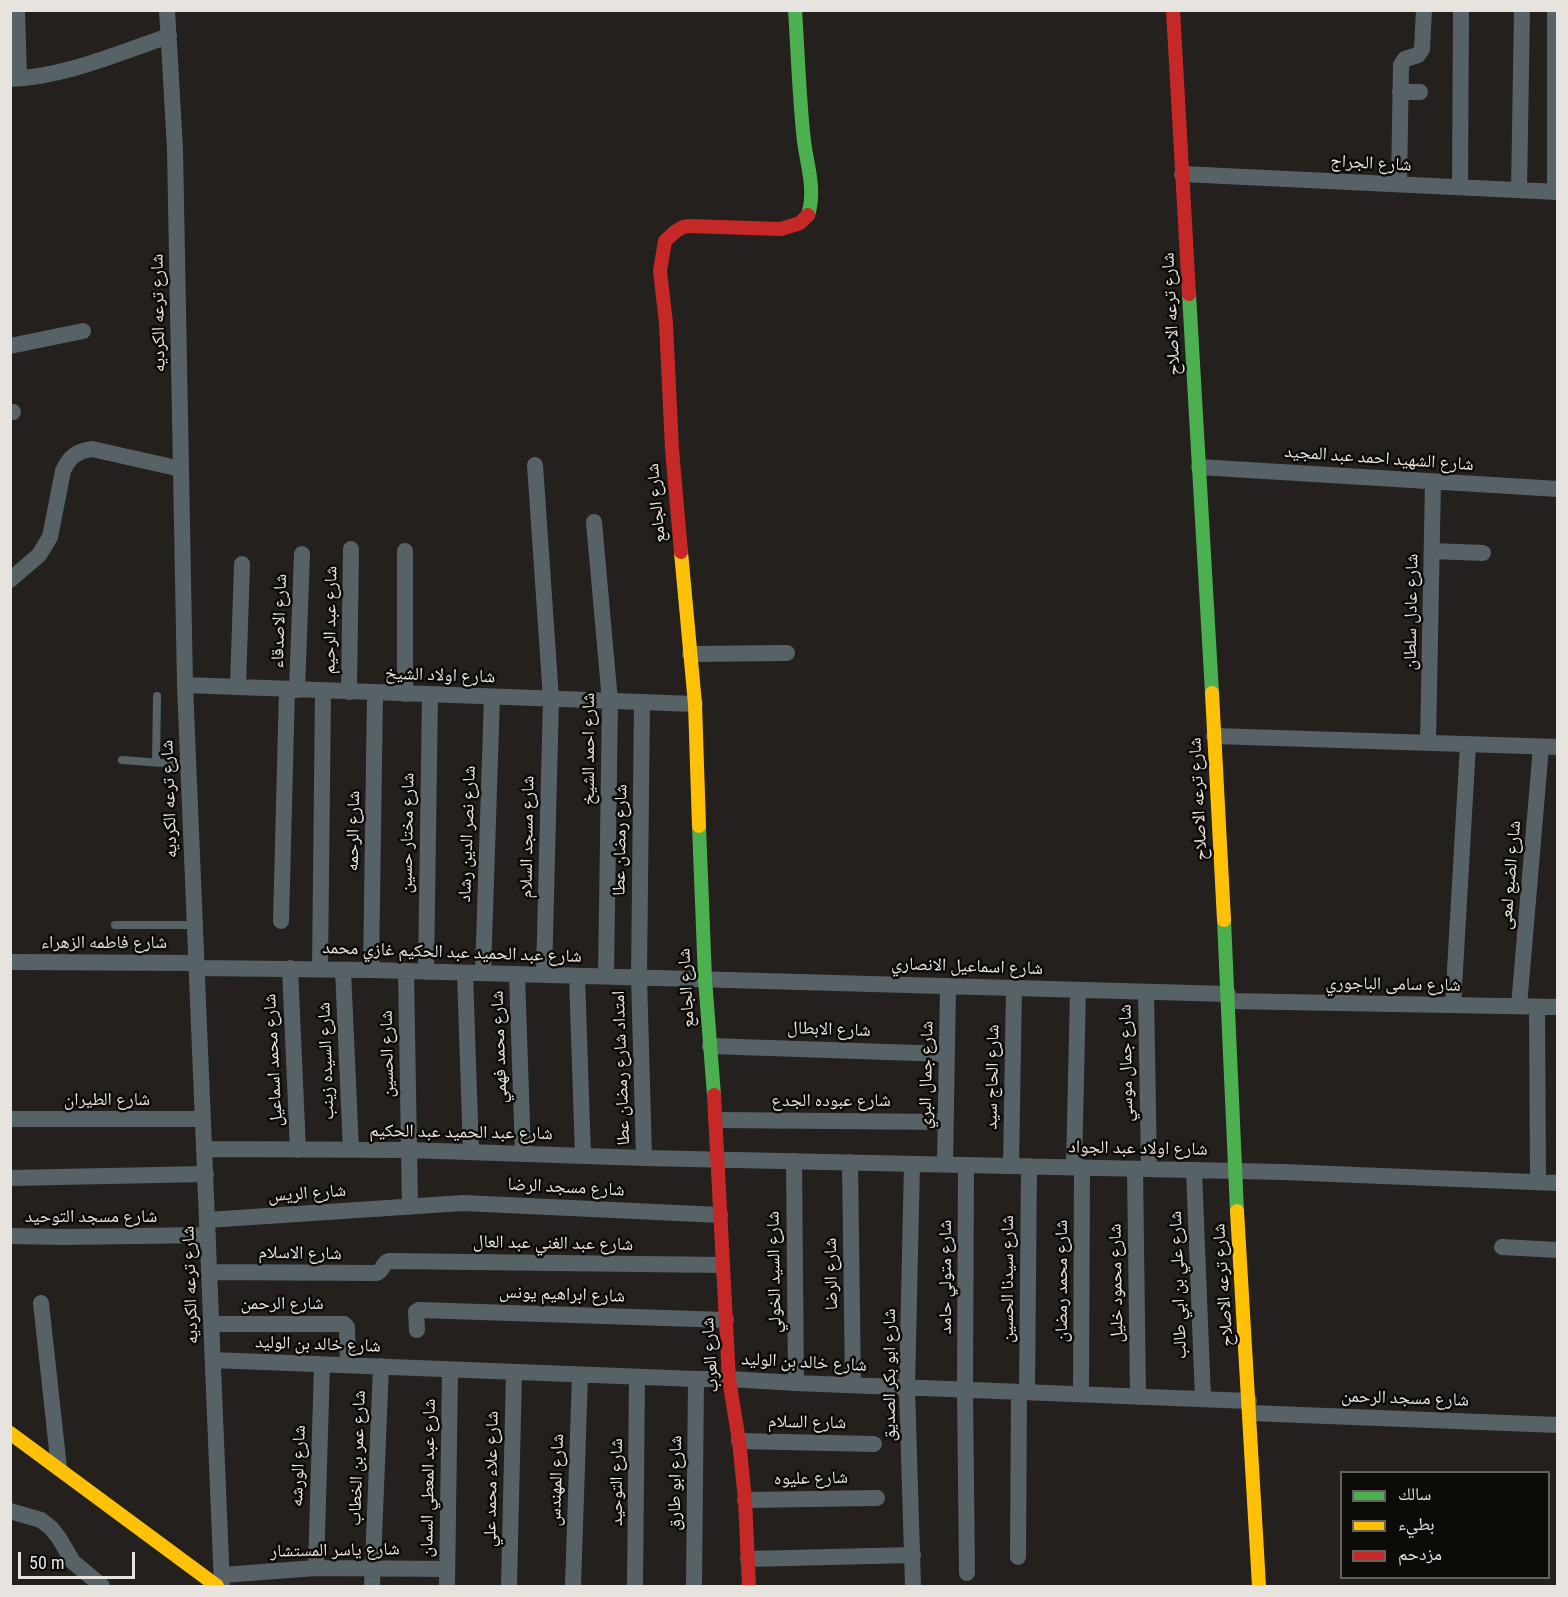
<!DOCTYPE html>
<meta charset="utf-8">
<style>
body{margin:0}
#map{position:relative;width:1568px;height:1597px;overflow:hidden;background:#23201d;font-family:"Roboto Condensed","Noto Naskh Arabic",sans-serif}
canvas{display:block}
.frame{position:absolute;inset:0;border:12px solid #e7e4df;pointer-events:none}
.legend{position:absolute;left:1340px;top:1471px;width:210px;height:108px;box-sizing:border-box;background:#0d0b08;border:2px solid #64625e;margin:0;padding:8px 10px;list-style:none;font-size:18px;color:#e7e4df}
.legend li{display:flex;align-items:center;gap:12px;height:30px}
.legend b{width:30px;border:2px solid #64625e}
.scale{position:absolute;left:18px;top:1552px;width:117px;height:27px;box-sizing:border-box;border:3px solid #e7e4df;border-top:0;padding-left:8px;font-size:18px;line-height:21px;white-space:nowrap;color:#e7e4df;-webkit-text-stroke:4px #0d0b08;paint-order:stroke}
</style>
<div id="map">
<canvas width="1568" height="1597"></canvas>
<div class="frame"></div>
<ul class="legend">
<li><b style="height:8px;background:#4caf50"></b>سالك</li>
<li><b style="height:8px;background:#ffc107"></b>بطيء</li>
<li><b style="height:8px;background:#c62828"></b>مزدحم</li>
</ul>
<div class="scale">50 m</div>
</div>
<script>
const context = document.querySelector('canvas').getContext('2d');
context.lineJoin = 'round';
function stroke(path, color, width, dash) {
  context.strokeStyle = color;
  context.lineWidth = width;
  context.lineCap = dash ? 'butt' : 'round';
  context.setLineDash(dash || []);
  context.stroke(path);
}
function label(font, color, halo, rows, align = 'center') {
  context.font = font + ' "Roboto Condensed","Noto Naskh Arabic",sans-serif';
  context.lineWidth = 5;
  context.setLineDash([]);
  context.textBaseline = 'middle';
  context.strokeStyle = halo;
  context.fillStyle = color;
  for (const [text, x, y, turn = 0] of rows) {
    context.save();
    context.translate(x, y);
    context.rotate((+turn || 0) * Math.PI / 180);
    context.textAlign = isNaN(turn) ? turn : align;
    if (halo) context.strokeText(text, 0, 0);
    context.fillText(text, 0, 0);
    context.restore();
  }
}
const lane = new Path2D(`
 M122 760 188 765
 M156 762 157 696
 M115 925H195`);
const street = new Path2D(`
 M17 10 19 78
 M167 10 175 149 185 685 222 1586
 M1555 10V192
 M10 79C65 77 118 53 169 36
 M1400 92H1420
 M1182 174 1558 192
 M1399 184 1401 65 1405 59 1418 55 1422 49 1424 10
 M1460 187 1461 10
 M1519 190 1522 10
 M10 346 83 331
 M10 412H13
 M535 465 551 699 544 975
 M1199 467 1558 489
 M594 522 610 701 606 976
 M405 551V694
 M1432 551 1483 553
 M10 580 39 555 50 537 63 471C69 457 77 451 92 449L181 469
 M690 654 787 653
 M185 685 695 704
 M238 687 242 564
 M297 690 302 554
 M349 692 351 549
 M642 702 639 977 644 1158
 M1214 736 1558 747
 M1428 743 1433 481
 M281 921 287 689
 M10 962 197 963
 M197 968 371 970 1228 994
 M290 968 298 1150
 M320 969 323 691
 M343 970 351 1150
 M371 970 375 693
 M406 971 410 1207
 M426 972 430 695
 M465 973 471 1152
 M483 973 492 697
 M517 974 523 1154
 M577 976 583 1156
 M1146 992 1149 1169
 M1229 1001 1558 1007
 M1453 1005 1468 745
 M1519 1006 1541 747
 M1537 1007 1538 1182
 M710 1046 947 1054
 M10 1119H203
 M716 1120 946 1122
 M204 1149 409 1150 644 1158 1282 1172 1558 1183
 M794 1161 796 1383
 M850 1162 853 1385
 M912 1164 907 1388 913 1586
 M945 1164 948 986
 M966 1165 965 1390 967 1573
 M1011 1166 1014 988
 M1074 1167 1078 990
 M1135 1169 1138 1397
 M1194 1170 1203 1399
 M10 1178 206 1174
 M207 1220 463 1203 720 1215
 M10 1236 63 1237 208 1235
 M1502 1247 1558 1250
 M210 1272 376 1273C383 1272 382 1263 389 1261L722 1265
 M41 1303 59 1468
 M212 1324H344L347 1327 348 1365
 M417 1330 416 1312 419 1310 726 1320
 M213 1360 696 1379H729L796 1383 1249 1401
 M1027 1392 1029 1166
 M1081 1394 1082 1167
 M1250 1413 1558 1425
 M739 1441 874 1444
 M745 1500 877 1498
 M10 1511 41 1520 51 1528 59 1538 73 1562 102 1586
 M1018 1557 1019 1392
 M748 1559 913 1555
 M316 1568 322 1365
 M223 1575 316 1568 447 1569
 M372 1586 381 1366
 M447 1586 450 1370
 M509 1586 514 1372
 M573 1586 580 1375
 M635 1586 637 1377
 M694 1586 696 1379`);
const fast = new Path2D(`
 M795 10C798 54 799 97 804 141 807 165 816 190 808 215
 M1189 294 1212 693
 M699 826 705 979 714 1095
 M1224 920 1237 1211`);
const slow = new Path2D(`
 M681 552 695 704 699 826
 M1212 693 1224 920
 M1237 1211 1259 1586
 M10 1433 217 1586`);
const jam = new Path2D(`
 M1173 10 1189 294
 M681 552 672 449 666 323 660 271 665 241 676 231 683 227 689 226 781 229 800 223 808 215
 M714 1095 729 1379 739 1441 745 1500 749 1586`);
const streetNames = [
 ["شارع الجراج",1371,164,3],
 ["شارع ترعه الكرديه",159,313,-91],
 ["شارع ترعه الاصلاح",1172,314,-93],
 ["شارع الشهيد احمد عبد المجيد",1379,459,4],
 ["شارع الجامع",657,503,-95],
 ["شارع عادل سلطان",1412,612,-89],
 ["شارع عبد الرحيم",331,620,-89],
 ["شارع الاصدقاء",280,621,-88],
 ["شارع اولاد الشيخ",440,676,2],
 ["شارع احمد الشيخ",589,749,-90],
 ["شارع ترعه الكرديه",170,799,-92],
 ["شارع ترعه الاصلاح",1199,799,-93],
 ["شارع الرحمه",354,831,-89],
 ["شارع مختار حسين",408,833,-89],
 ["شارع نصر الدين رشاد",468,834,-88],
 ["شارع مسجد السلام",528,837,-89],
 ["شارع رمضان عطا",621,840,-89],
 ["شارع الضبع لمعى",1511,875,-85],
 ["شارع فاطمه الزهراء",104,943],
 ["شارع عبد الحميد عبد الحكيم غازي محمد",452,953,2],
 ["شارع اسماعيل الانصاري",967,967,2],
 ["شارع سامى الباجوري",1393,985,1],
 ["شارع الجامع",687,988,-93],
 ["شارع الابطال",829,1030,2],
 ["شارع محمد فهمي",500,1047,-92],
 ["شارع الحسين",388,1054,-91],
 ["شارع محمد اسماعيل",274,1060,-93],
 ["شارع السيده زينب",327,1061,-92],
 ["شارع جمال موسي",1127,1063,-91],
 ["امتداد شارع رمضان عطا",622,1068,-92],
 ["شارع جمال البري",927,1075,-89],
 ["شارع الحاج سيد",993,1077,-89],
 ["شارع الطيران",107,1100],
 ["شارع عبوده الجدع",831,1101],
 ["شارع عبد الحميد عبد الحكيم",461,1133,1],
 ["شارع اولاد عبد الجواد",1138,1149,1],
 ["شارع مسجد الرضا",566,1188,3],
 ["شارع الريس",307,1194,-4],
 ["شارع مسجد التوحيد",91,1217],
 ["شارع عبد الغني عبد العال",553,1244,1],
 ["شارع الاسلام",300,1254,1],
 ["شارع السيد الخولي",775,1272,-91],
 ["شارع الرضا",832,1274,-91],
 ["شارع متولي حامد",946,1277,-90],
 ["شارع سيدنا الحسين",1008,1279,-90],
 ["شارع محمد رمضان",1062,1281,-90],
 ["شارع محمود خليل",1117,1283,-91],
 ["شارع ترعه الكرديه",191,1285,-92],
 ["شارع علي بن ابي طالب",1179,1285,-92],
 ["شارع ترعه الاصلاح",1224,1285,-94],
 ["شارع ابراهيم يونس",562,1295,2],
 ["شارع الرحمن",282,1304],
 ["شارع خالد بن الوليد",318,1345,2],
 ["شارع العرب",711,1355,-94],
 ["شارع خالد بن الوليد",804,1363,3],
 ["شارع ابو بكر الصديق",890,1375,-90],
 ["شارع مسجد الرحمن",1405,1399,2],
 ["شارع السلام",807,1423,1],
 ["شارع عمر بن الخطاب",358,1458,-88],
 ["شارع الورشه",299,1466,-88],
 ["شارع عبد المعطي السمان",429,1478,-89],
 ["شارع علاء محمد علي",492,1479,-89],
 ["شارع عليوه",811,1479,-1],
 ["شارع المهندس",557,1480,-88],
 ["شارع التوحيد",617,1482,-90],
 ["شارع ابو طارق",676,1483,-89],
 ["شارع ياسر المستشار",335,1551,-1]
];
stroke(lane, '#576266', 8);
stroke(street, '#576266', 16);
stroke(fast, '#4caf50', 14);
stroke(slow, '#ffc107', 14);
stroke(jam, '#c62828', 14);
label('18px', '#e7e4df', '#0d0b08', streetNames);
</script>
